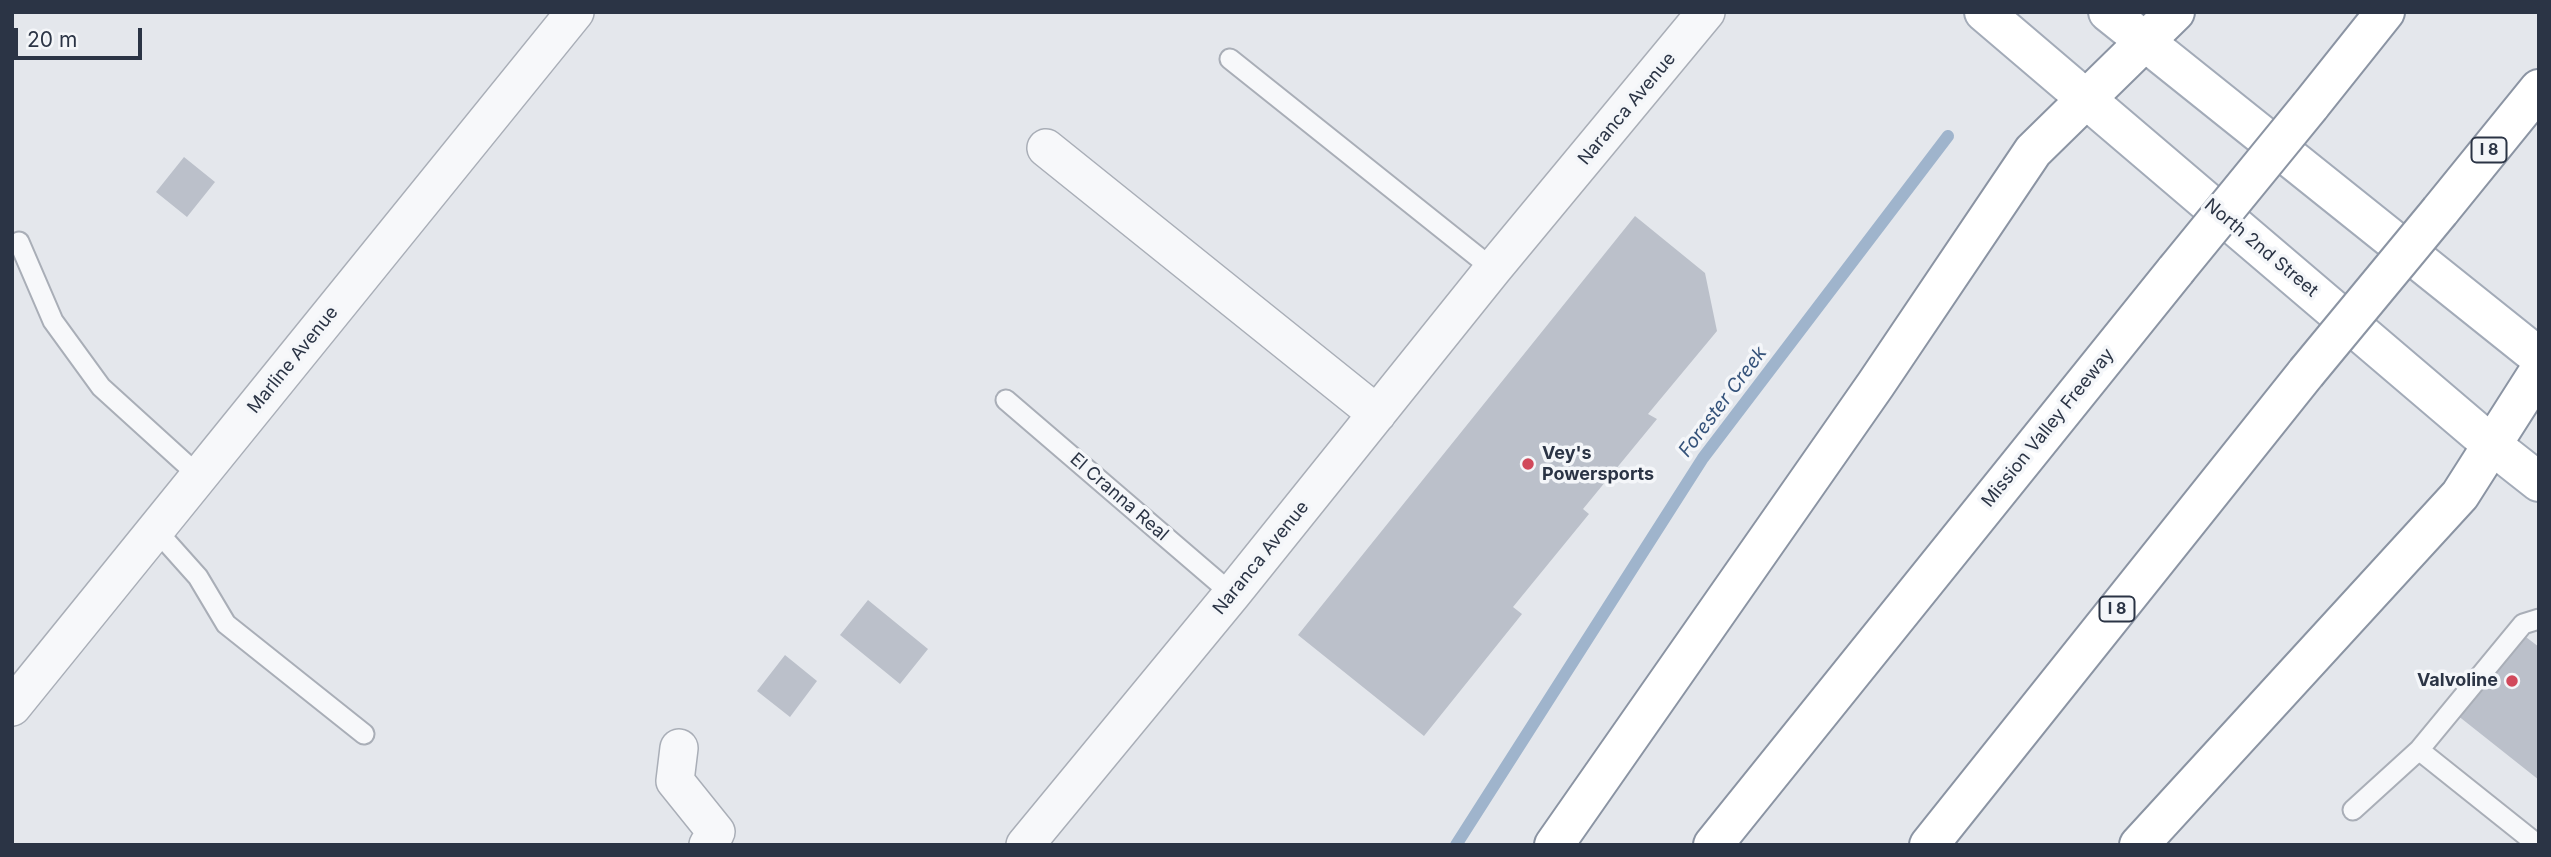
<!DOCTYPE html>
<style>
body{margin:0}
#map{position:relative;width:2551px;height:857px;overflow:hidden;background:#e4e7ec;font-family:Inter,sans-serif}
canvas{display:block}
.frame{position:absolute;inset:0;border:14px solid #2b3445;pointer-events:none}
.scale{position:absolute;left:14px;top:28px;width:128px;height:32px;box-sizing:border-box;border:4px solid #2b3445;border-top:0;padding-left:9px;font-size:21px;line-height:24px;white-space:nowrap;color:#2b3445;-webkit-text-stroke:5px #f4f6f9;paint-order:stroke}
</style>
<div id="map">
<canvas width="2551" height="857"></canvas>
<div class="frame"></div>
<div class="scale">20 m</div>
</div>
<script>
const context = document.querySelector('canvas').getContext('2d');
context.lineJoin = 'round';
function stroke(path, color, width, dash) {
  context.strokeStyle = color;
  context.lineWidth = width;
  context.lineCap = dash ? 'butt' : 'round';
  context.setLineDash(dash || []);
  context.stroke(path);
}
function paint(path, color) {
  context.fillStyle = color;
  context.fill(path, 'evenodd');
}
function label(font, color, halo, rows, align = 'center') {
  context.font = font + ' Inter,sans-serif';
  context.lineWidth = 7;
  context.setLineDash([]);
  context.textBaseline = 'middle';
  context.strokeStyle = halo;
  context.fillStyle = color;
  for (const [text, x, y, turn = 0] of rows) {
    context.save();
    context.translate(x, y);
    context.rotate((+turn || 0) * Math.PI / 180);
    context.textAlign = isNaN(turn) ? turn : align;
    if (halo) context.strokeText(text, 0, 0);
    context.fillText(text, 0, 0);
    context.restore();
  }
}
const stream = new Path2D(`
 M1456 845 1703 458 1948 136`);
const building = new Path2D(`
 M184 157 215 182 187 217 156 192Z
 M1635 216 1705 273 1717 331 1648 414 1657 419 1583 509 1589 514 1513 607 1522 614 1424 736 1298 635Z
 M868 600 928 649 900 684 840 635Z
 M2522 634 2539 647V780L2457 715Z
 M785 655 817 681 790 717 757 691Z`);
const lane = new Path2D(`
 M1230 59 1493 269
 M19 242 53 321 101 387 199 476
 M1006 400 1232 594
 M156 530 198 577 226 624 364 734
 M2353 810 2419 750
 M2538 845 2419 750 2523 624 2539 619`);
const street = new Path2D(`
 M1046 148 1377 414
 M12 707 575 12
 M679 748 675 781 716 832 708 845
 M1025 845 1232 594 1493 269 1706 12`);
const primary = new Path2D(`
 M1984 12 2492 445 2539 482
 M2108 12 2539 357`);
const highway = new Path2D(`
 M2310 106 2385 12
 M2440 211 2539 89
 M1554 845 1876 384 2033 151 2175 12
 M1713 845 2176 270
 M1929 845 2306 373
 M2139 845 2460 495 2539 371`);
const highwayBridge = new Path2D(`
 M2176 270 2310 106
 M2306 373 2440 211`);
const markers = [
 [1528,464,7,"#d1495b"],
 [2512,681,7,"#d1495b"]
];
const shields = [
 [2489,150,35],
 [2117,609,35]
];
const shieldNames = [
 ["I 8",2489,150],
 ["I 8",2117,609]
];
const streetNames = [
 ["Naranca Avenue",1627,109,-50],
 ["North 2nd Street",2261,248,40],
 ["Marline Avenue",293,360,-51],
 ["Mission Valley Freeway",2048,428,-51],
 ["El Cranna Real",1119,497,41],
 ["Naranca Avenue",1261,558,-51]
];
const poiNames = [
 ["Vey's",1542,454],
 ["Powersports",1542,475],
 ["Valvoline",2498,681,"right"]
];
const waterNames = [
 ["Forester Creek",1723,402,-53]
];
stroke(stream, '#9fb4cc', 12);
paint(building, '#bbc0ca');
stroke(lane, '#a9aeb7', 23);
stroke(street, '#a9aeb7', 40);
stroke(primary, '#a3abb8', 42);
stroke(highway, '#8b94a3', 42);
stroke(lane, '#f7f8fa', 19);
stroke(street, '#f7f8fa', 37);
stroke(primary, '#fff', 38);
stroke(highway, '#fff', 38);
stroke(highwayBridge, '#8b94a3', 42, []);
stroke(highwayBridge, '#fff', 38);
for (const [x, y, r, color] of markers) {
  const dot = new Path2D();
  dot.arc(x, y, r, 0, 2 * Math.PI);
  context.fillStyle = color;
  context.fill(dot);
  stroke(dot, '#f4f6f9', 2.5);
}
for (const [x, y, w] of shields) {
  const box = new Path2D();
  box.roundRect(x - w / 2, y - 12.5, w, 25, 5);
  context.fillStyle = '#f4f6f9';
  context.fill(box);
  stroke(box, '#2b3445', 2);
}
label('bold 16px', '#2b3445', null, shieldNames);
label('18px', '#2b3445', '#f4f6f9', streetNames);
label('bold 18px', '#2b3445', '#f4f6f9', poiNames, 'left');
label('italic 19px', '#34527a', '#f4f6f9', waterNames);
</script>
